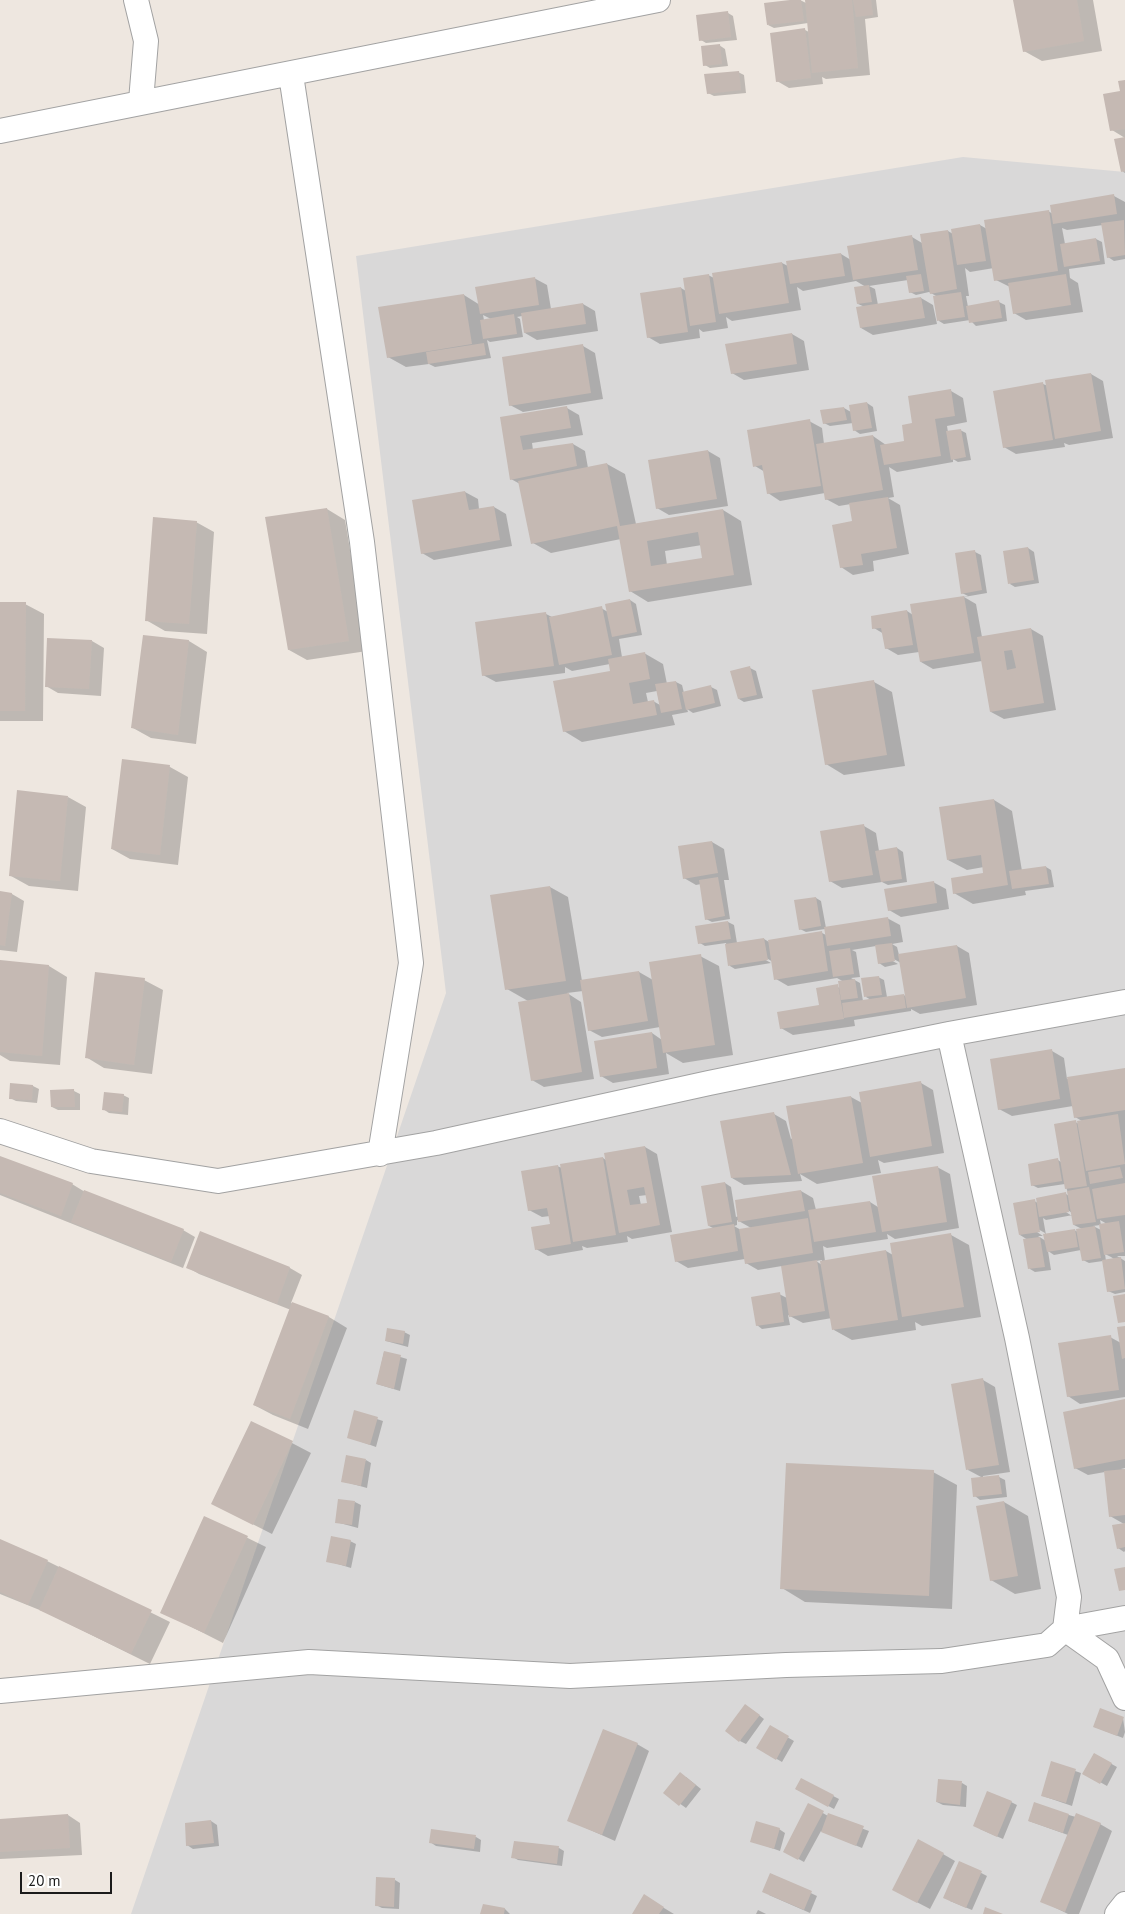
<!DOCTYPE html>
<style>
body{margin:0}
#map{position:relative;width:1125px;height:1914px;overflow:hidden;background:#eee7e0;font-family:"PT Sans",sans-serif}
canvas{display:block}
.scale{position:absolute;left:20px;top:1872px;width:92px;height:22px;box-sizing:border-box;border:2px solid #1b1b1b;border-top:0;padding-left:6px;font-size:15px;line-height:18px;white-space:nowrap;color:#1b1b1b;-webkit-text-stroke:4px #fff;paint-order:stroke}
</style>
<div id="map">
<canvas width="1125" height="1914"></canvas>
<div class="scale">20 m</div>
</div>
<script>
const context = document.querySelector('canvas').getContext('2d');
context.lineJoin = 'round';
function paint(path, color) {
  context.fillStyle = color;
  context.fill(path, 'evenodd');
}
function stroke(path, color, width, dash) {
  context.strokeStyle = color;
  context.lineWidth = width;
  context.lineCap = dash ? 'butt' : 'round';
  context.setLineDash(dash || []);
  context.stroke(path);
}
const residential = new Path2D(`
 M963 157 1125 172V1914H131L446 993 356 256Z`);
const shadow = new Path2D(`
 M800 0 806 3 814 0H876L878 17 865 19 870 75 826 79 822 77 823 84 789 88 777 81 805 30 809 32 808 23 774 28 768 25Z
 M1015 0H1093L1102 51 1042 61 1024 51Z
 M728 13 733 16 737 40 706 43 701 40Z
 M719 45 725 49 728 66 710 68 705 65Z
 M738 72 744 75 746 93 714 96 708 93Z
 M1125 81V173L1122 171 1125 138 1112 130Z
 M1114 196 1125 202V259L1114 261 1108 257 1103 225 1067 230 1062 228 1065 244 1096 239 1102 242 1105 264 1069 269 1070 278 1078 283 1083 312 1026 320 1014 313 1010 287 996 280 994 268 970 272 965 268 969 296H966L968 307 999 302 1005 305 1007 321 976 326 970 320 944 324 939 321 938 297 929 292 916 295 910 292 908 280 869 286 875 289 878 305 921 298 933 305 937 324 873 335 861 328 865 307 858 304 866 287 856 281 803 291 797 287 801 310 732 321 726 317 728 328 703 332 699 329 700 338 660 344 648 337 681 288 686 291 708 275 714 278 782 263 788 266 841 254 851 260 912 237 922 243 948 231 953 234 980 225 987 229 1048 211 1053 214Z
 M534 278 547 285 551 309 583 304 595 311 598 331 537 340 525 333 522 316 517 317 520 319 523 337 490 342 487 340 491 358 435 367 429 364 406 367 388 357 464 295 480 305ZM483 315 491 319 484 320Z
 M792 334 804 341 809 370 744 380 732 373Z
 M583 346 595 353 603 399 523 412 510 405 503 358Z
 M1091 374 1103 381 1113 438 1069 445 1064 443 1065 447 1016 454 1004 447 1043 384 1048 386Z
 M951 391 963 398 967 422 947 426 948 432 960 430 966 433 971 460 958 462 953 459V462L897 472 889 467 894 497 888 498 900 505 909 554 873 561 874 571 853 575 841 567 853 522 851 504 839 506 826 499 825 493 780 501 768 493 765 472 755 466 809 421 822 428 824 444 873 436 886 445 906 442 914 424Z
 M867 403 873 407 877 431 860 434 854 430 853 423 830 426 824 423 844 408 851 412Z
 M567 408 579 415 583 435 532 443 533 450 573 444 585 451 588 468 607 464 625 474 636 524 723 510 741 521 752 585 648 602 630 591 621 539 551 553 533 543 520 484 511 479 501 418ZM702 545 704 559 667 565 665 551Z
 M708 451 720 458 728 506 669 515 657 508Z
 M465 492 478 499 479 509 494 507 506 514 512 546 434 560 422 553 413 501Z
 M327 509 345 520 367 651 307 660 289 650Z
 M196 522 214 532 207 634 165 631 146 620Z
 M1028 548 1034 552 1039 583 1015 587 1010 584Z
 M975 552 981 555 987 593 964 597 976 604 982 637 1031 629 1043 636 1056 710 1004 719 991 712 982 661 933 669 921 662 919 652 898 655 886 648 884 634 874 628 907 611 913 615 912 606 968 596 962 593Z
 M630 600 636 604 642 635 619 639 622 657 644 653 663 664 667 684 676 682 682 685 684 693 711 687 717 690 721 706 693 713 687 709 688 712 672 715 675 725 582 742 564 731 612 672 610 664 572 671 565 667V673L496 682 483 675 546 614 552 617 601 608 608 612ZM657 691 660 705 653 701 648 702 646 693Z
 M0 603 25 604 44 614 43 721H0Z
 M144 636 189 641 207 652 196 744 151 738 133 728Z
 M92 641 104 648 101 696 58 693 46 686Z
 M750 668 756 671 763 698 744 702 739 699Z
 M874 682 892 692 905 766 844 775 826 764Z
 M123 761 170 767 188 777 178 865 130 859 112 849Z
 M68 797 86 807 78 891 29 886 11 876Z
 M994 800 1012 811 1022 871 1046 867 1051 870 1054 887 1025 891 1026 895 973 904 954 893 985 874 984 867 967 870 948 860Z
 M864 826 876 833 879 851 897 848 903 852 907 882 888 885 882 882 842 888 830 881Z
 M712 842 724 849 729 880H724L730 919 712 922 706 919 701 884 696 885 684 878Z
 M933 882 946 889 949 909 901 917 889 910Z
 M550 887 568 897 582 981 639 972 653 980 700 956 719 966 733 1055 683 1063 666 1053 669 1074 613 1083 601 1076 652 1033 662 1040 660 1027 602 1037 589 1030 583 991 567 993 581 1002 594 1079 544 1087 532 1080 528 1001 507 989Z
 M0 893 12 894 24 901 17 952 0 950Z
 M816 898 821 901 826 928 887 918 900 925 903 942 892 944 897 947 899 955 957 946 969 953 977 1005 920 1014 911 1009V1011L854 1020 855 1026 793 1035 781 1028 820 1006 844 982 837 978 788 986 776 979 773 962 763 956 762 958 771 963 735 969 730 966 726 943 705 946 700 943 728 922 734 925 737 943 764 939 769 942 822 933 826 935 825 929 806 932 800 929ZM876 946 879 963 885 967 898 964 889 959 890 957 901 963 906 997 904 995 887 997 884 980 878 977 866 997 871 1000 863 1001 860 983 851 978 860 977 856 952 852 950Z
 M0 961 49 966 67 977 60 1065 10 1061 0 1055Z
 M144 980 163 990 152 1074 104 1068 86 1057Z
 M1052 1051 1064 1058 1067 1079 1125 1069V1256H1117L1125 1261V1292L1115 1294 1108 1291 1103 1261 1089 1263 1083 1260 1081 1250 1054 1255 1048 1251 1051 1270 1035 1272 1030 1269 1028 1240 1020 1235 1034 1201 1038 1203 1066 1194 1069 1196 1065 1184 1038 1188 1032 1185 1058 1160 1061 1162 1075 1122 1079 1124 1082 1121 1075 1117 1073 1106 1012 1116 999 1109ZM1065 1208 1072 1213V1216L1063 1210ZM1073 1215 1074 1225 1082 1229 1078 1232 1074 1230 1046 1235 1043 1218 1046 1220ZM1100 1220 1107 1224 1101 1225ZM1100 1225 1101 1230 1093 1226ZM1036 1228 1045 1233 1046 1241 1038 1236H1043L1034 1230ZM1105 1254 1111 1257 1114 1259 1106 1261Z
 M921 1083 933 1090 944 1153 884 1163 878 1160 881 1173 817 1184 800 1174 802 1181 744 1185 732 1178 774 1114 786 1121 791 1139 851 1097 862 1103Z
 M11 1084 33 1086 39 1089 37 1103 16 1101 10 1098Z
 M74 1091 80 1094V1110H58L52 1107Z
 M123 1095 129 1098 128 1115 109 1113 103 1109Z
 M645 1147 657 1154 672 1232 632 1239 627 1236 628 1242 587 1248 582 1246 583 1250 548 1256 536 1249 551 1225 550 1216 542 1217 529 1210 557 1166 562 1168 603 1158 606 1160ZM647 1195 649 1204 641 1205 639 1196Z
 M0 1157 72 1184 85 1192 183 1230 195 1237 183 1268 0 1195Z
 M937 1167 950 1174 959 1228 895 1239 887 1234 888 1239 827 1248 823 1246 825 1261 886 1251 893 1255 951 1235 969 1245 981 1317 922 1326 915 1322 916 1330 852 1340 834 1330 832 1318 803 1323 788 1315 790 1325 762 1329 757 1325 779 1294 787 1298 782 1266 758 1270 746 1263 745 1259 688 1268 676 1261 715 1229 709 1226 725 1183 731 1187 736 1217 801 1191 813 1198 816 1210 870 1202 878 1207ZM737 1220 751 1228 741 1230 734 1226 737 1225ZM822 1260V1265L816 1261Z
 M201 1233 290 1268 302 1275 291 1303 329 1317 347 1328 308 1429 273 1415 254 1405 291 1310 199 1274 187 1267Z
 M1125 1327V1397L1080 1404 1068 1396 1110 1337 1121 1343Z
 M404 1332 410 1335 408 1347 386 1341Z
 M384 1352 407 1359 400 1391 377 1384Z
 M983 1380 995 1387 1010 1472 983 1476V1478L999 1477 1005 1480 1007 1497 980 1500 975 1496 983 1478 968 1470Z
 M1125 1401V1468L1121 1469 1125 1470V1551L1124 1552 1118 1548 1124 1524 1110 1516 1105 1472 1088 1475 1075 1468Z
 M355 1412 383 1421 376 1447 348 1437Z
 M252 1422 311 1453 272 1534 213 1504Z
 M366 1460 371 1463 367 1488 342 1481Z
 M933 1472 957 1485 952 1609 805 1602 782 1588Z
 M355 1502 361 1505 358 1528 336 1522Z
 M1004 1502 1028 1516 1041 1589 1015 1594 991 1580Z
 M205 1517 266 1547 223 1643 162 1612Z
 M0 1541 47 1561 170 1622 150 1664 47 1613 0 1594Z
 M350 1541 356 1544 351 1568 328 1561Z
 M751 1709 764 1719 746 1744 740 1741Z
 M1123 1718 1125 1732 1123 1738 1095 1727Z
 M770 1727 794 1741 782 1762 758 1748Z
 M637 1744 649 1751 615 1841 568 1820Z
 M1094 1754 1117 1767 1107 1786 1084 1773Z
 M1052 1763 1081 1773 1072 1806 1043 1796Z
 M686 1777 701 1789 686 1808 665 1793Z
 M802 1780 839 1799 834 1809 796 1789Z
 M962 1783 967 1786 966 1807 943 1805 937 1802Z
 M1011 1802 1017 1805 1003 1839 980 1829Z
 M809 1805 828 1816 869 1831 862 1848 821 1831 804 1862 784 1851Z
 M68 1815 80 1823 82 1855 0 1859V1820Z
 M1069 1815 1100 1824 1112 1831 1079 1914H1068L1042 1901 1068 1835 1029 1821Z
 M211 1821 217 1825 219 1846 193 1849 187 1845Z
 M779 1829 785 1833 780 1851 752 1841Z
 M476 1837 481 1840 480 1852 436 1846 430 1842Z
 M559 1848 564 1851 562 1866 518 1860 513 1857Z
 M943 1854 955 1861 930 1909 905 1896Z
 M960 1862 987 1876 972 1910 950 1901Z
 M771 1874 817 1896 810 1913 769 1895Z
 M395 1880 400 1883 399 1909 382 1908 376 1905Z
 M644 1896 674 1914H633Z
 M484 1905 505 1909 510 1914H482Z
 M758 1910 766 1914H756Z`);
const building = new Path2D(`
 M790 0H801L804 21 767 25 764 3Z
 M805 0H852L858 68 812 73Z
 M853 0H871L873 15 856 17Z
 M1013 0H1077L1084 41 1023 52Z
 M728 11 731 37 699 41 696 15Z
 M805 28 811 78 776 82 770 33Z
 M720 44 722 64 703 66 701 46Z
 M739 71 741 90 707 94 704 74Z
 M1125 80V129L1110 131 1103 94 1120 91 1118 81Z
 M1125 137V171L1121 172 1114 139Z
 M1114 194 1117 214 1053 224 1050 205Z
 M1049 210 1058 271 994 281 984 220Z
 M1124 220 1125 255 1107 258 1101 223Z
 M980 224 986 261 957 265 951 229Z
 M948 230 957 289 930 294 920 234Z
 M912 235 918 270 853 280 847 246Z
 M1096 238 1100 261 1064 267 1060 244Z
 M841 253 845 276 790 284 786 261Z
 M782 262 789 303 719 314 712 273Z
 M709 274 716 322 690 326 683 278Z
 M921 274 924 291 909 293 906 276Z
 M1066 274 1071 305 1013 314 1008 283Z
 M535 277 539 305 480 314 475 287Z
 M869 285 872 302 857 304 854 287Z
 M681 287 688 332 647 338 640 293Z
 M961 292 965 317 937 321 933 296Z
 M464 294 472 344 387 358 378 307Z
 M921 297 925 318 860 328 856 307Z
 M999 300 1002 318 969 323 966 306Z
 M583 303 586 324 524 333 521 313Z
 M514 314 517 334 483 339 480 320Z
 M792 333 797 364 731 374 725 344Z
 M484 343 486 355 428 364 426 352Z
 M583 344 591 393 509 406 502 357Z
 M1091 373 1101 431 1055 439 1045 380Z
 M1043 382 1053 440 1003 448 993 391Z
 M951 389 955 416 935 419 941 456 884 465 880 445 904 441 902 425 912 423 908 396Z
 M867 402 872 428 853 431 849 405Z
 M567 406 571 428 520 436 523 450 573 443 577 466 510 480 500 417Z
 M844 407 847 420 823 424 820 410Z
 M810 419 821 486 767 494 762 465 753 467 747 430Z
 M961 429 966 457 951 460 946 431Z
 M873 435 883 490 825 500 816 444Z
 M708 450 717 499 656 509 648 460Z
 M607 463 620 526 723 509 734 575 629 592 617 526 531 544 518 481ZM698 532 702 558 651 566 647 541Z
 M465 491 469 510 494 506 500 540 421 554 412 500Z
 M888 497 897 548 861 554 863 565 840 568 832 525 852 521 849 503Z
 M327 508 349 641 288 650 265 517Z
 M153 517 197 521 189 624 145 621Z
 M1028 547 1034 580 1008 584 1003 551Z
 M975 550 982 590 961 594 955 553Z
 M964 596 974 653 920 662 910 604Z
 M630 599 637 632 612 637 605 604Z
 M0 602H26L25 711H0Z
 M602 606 612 655 559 665 549 617Z
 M907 610 913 645 885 649 881 628 872 629 871 616Z
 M546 612 554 666 482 676 475 622Z
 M1031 628 1044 703 990 712 977 637ZM1012 650 1016 668 1007 670 1004 651Z
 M143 635 189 640 178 735 131 728Z
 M47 638 92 640 89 689 45 687Z
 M645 652 650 679 629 683 633 704 654 700 657 715 563 732 553 681 610 671 608 659Z
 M750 666 757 695 738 699 730 671Z
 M874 680 887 755 825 765 812 690Z
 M676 681 682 709 661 713 655 684Z
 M711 685 715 703 686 710 682 692Z
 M122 759 170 765 160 855 111 849Z
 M17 790 68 796 60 881 9 876Z
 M994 799 1008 885 953 894 951 878 983 873 981 855 947 860 939 807Z
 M864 824 873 875 829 882 820 831Z
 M712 841 718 873 683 879 678 846Z
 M897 847 902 879 881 882 875 851Z
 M1046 866 1049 884 1012 889 1009 871Z
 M718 877 725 916 705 920 699 880Z
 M934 881 937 903 888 911 884 889Z
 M550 886 566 981 505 990 490 895Z
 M0 891 12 893 5 946 0 945Z
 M816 897 821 926 799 930 794 900Z
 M888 917 891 936 827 946 824 927Z
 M728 921 731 939 698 944 695 926Z
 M822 931 828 971 774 980 768 940Z
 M764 938 768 960 728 966 725 944Z
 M892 943 895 961 878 964 875 945Z
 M957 945 966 998 907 1008 898 954Z
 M850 948 854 974 833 977 829 951Z
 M701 954 715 1045 663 1053 649 962Z
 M0 960 49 965 42 1056 0 1052Z
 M639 971 648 1021 588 1031 580 980Z
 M95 972 145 978 134 1065 85 1058Z
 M879 976 882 995 864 997 861 978Z
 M855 979 858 998 841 1000 838 981Z
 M838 984 844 1019 780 1029 777 1012 819 1005 816 988Z
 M569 993 582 1072 531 1081 518 1002Z
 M904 994 906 1008 844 1018 842 1003Z
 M652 1032 657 1068 600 1077 594 1041Z
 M1052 1049 1060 1099 998 1110 990 1059Z
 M1125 1068V1110L1074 1118 1067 1077Z
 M921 1081 932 1146 870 1157 859 1092Z
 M10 1083 33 1085 32 1100 9 1099Z
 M74 1089 75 1107H51L50 1090Z
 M104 1092 124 1094 122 1112 102 1110Z
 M851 1096 863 1163 798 1174 786 1106Z
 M774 1112 791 1175 731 1178 720 1121Z
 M1118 1114 1125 1164 1086 1171 1077 1121Z
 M1076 1120 1087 1186 1065 1189 1054 1124Z
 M645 1146 660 1225 619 1233 604 1153ZM644 1187 647 1203 630 1205 627 1190Z
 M0 1156 73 1183 61 1216 0 1193Z
 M603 1157 616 1235 573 1242 560 1164Z
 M1058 1158 1062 1181 1031 1186 1028 1164Z
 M558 1165 571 1244 535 1250 531 1227 550 1224 547 1208 528 1211 521 1171Z
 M938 1166 947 1222 882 1232 872 1176Z
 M1120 1167 1123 1178 1090 1184 1088 1172Z
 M725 1182 732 1222 708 1226 701 1186Z
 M1125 1183V1215L1097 1219 1092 1189Z
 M1089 1187 1096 1222 1073 1225 1067 1191Z
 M84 1190 184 1229 171 1262 71 1222Z
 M801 1190 805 1211 738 1222 735 1200Z
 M1066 1192 1069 1212 1039 1217 1036 1198Z
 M1035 1199 1040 1232 1019 1235 1013 1203Z
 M870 1201 876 1232 814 1242 808 1210Z
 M808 1218 813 1253 745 1264 739 1229Z
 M1119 1221 1124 1252 1104 1255 1099 1224Z
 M734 1224 738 1251 675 1262 670 1235Z
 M1095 1226 1101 1258 1082 1261 1076 1229Z
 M1075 1229 1078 1247 1047 1252 1043 1234Z
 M200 1231 290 1267 277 1304 186 1268Z
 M951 1233 964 1307 902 1317 890 1243Z
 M1040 1237 1045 1267 1028 1269 1023 1239Z
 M886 1250 898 1320 832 1330 820 1261Z
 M1121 1257 1125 1289 1107 1292 1102 1260Z
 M817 1260 825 1311 789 1317 781 1266Z
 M780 1292 784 1322 756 1326 751 1297Z
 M1125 1294V1322L1118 1323 1113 1296Z
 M292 1302 329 1316 290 1419 253 1405Z
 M1125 1326V1358L1122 1359 1117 1327Z
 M387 1328 405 1331 403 1344 385 1341Z
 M1111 1335 1119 1390 1067 1397 1058 1343Z
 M384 1351 401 1355 394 1389 376 1384Z
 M983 1378 999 1465 966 1470 951 1384Z
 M1125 1399V1459L1074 1469 1063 1412Z
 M354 1410 378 1417 370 1445 347 1438Z
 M251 1421 293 1441 253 1525 211 1504Z
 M346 1455 366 1459 361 1486 341 1482Z
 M786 1463 934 1470 929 1596 780 1589Z
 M1125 1469V1515L1109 1517 1104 1471Z
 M999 1475 1002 1494 973 1497 971 1478Z
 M338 1499 355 1501 352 1525 335 1523Z
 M1004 1501 1018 1576 990 1581 976 1506Z
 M204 1516 248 1536 204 1633 160 1613Z
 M1125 1523V1547L1117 1549 1112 1525Z
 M331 1536 351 1540 346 1566 326 1562Z
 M0 1539 48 1560 28 1605 0 1592Z
 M59 1566 152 1610 131 1654 39 1610Z
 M1125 1567V1590L1119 1591 1114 1569Z
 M745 1704 760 1715 739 1742 725 1731Z
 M1100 1708 1124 1717 1117 1736 1093 1727Z
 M770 1725 789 1736 776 1760 756 1748Z
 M603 1729 638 1743 602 1835 567 1821Z
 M1094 1753 1112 1763 1100 1784 1082 1774Z
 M1051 1761 1076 1769 1066 1803 1041 1796Z
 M680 1772 696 1785 679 1806 663 1793Z
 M801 1778 834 1795 828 1807 795 1789Z
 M938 1779 962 1781 960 1805 936 1802Z
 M987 1791 1012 1801 997 1837 973 1826Z
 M1034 1802 1069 1814 1063 1833 1028 1821Z
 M808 1803 824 1811 798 1860 783 1852Z
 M828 1813 864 1826 856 1846 821 1832Z
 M1076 1813 1101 1823 1065 1912 1040 1902Z
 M68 1814 70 1848 0 1852V1819Z
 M211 1820 214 1843 186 1846 185 1823Z
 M756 1821 780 1828 774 1849 750 1842Z
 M431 1829 476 1835 474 1849 429 1843Z
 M918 1839 944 1853 917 1903 892 1890Z
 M514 1841 559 1846 557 1864 511 1858Z
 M959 1861 982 1871 966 1908 943 1898Z
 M770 1873 812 1891 804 1910 762 1892Z
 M376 1877 395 1878 394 1907 375 1906Z
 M644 1894 664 1907 659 1914H632Z
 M483 1904 505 1908 504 1914H480Z
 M985 1907 1003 1914H983Z`);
const street = new Path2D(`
 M136 0 146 41 141 101
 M291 75 362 542 411 963 380 1154
 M0 131 658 0
 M949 1034 1017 1338 1069 1597 1065 1629
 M0 1131 91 1161 218 1181 436 1143 709 1083 949 1034 1125 1002
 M1065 1629 1107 1659 1125 1698
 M0 1691 309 1662 570 1676 786 1665 942 1661 1047 1645 1065 1629 1125 1618
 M1117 1914 1125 1904`);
paint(residential, '#d9d8d8');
paint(shadow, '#0003');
paint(building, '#c5b9b3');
stroke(street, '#a2a2a2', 26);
stroke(street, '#fff', 24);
</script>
